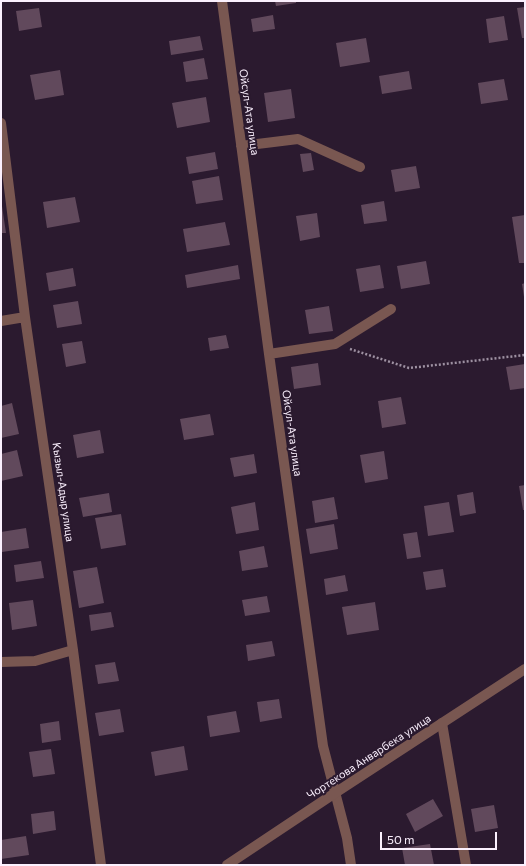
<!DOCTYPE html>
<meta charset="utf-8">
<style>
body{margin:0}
#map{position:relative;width:526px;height:866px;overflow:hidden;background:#2b1a2f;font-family:Commissioner,sans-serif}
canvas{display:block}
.frame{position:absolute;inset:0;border:2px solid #fbf0fe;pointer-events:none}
.scale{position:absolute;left:380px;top:832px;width:117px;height:18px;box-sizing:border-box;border:2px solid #fbf0fe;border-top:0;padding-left:5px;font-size:12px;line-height:14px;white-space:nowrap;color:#fbf0fe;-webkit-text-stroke:3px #2b1a2f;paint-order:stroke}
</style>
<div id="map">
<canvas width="526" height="866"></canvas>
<div class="frame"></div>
<div class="scale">50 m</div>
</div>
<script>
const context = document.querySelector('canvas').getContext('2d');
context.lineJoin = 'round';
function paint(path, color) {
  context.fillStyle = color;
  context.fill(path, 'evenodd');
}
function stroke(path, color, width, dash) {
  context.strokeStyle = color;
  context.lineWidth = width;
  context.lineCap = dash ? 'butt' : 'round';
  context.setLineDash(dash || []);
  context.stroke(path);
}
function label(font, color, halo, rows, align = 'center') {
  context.font = font + ' Commissioner,sans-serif';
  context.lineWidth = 4;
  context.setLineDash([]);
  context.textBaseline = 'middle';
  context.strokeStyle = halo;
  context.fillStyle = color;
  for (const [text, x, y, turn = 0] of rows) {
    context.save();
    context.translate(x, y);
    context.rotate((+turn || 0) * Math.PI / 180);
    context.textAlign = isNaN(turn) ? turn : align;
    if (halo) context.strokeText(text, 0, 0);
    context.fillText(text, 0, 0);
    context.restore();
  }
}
const building = new Path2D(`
 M275 1H296V3L276 6Z
 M525 7V38H522L517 8Z
 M39 8 42 27 19 31 16 11Z
 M273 15 275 29 253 32 251 19Z
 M504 16 508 40 489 43 486 19Z
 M200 36 203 50 171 55 169 41Z
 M366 38 370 62 340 67 336 43Z
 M204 58 208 79 186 82 183 62Z
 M60 70 64 95 35 100 30 75Z
 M409 71 412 89 382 94 379 76Z
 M504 79 508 100 481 104 478 83Z
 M291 89 295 118 268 122 264 93Z
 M206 97 210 122 177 128 172 103Z
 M215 152 218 169 189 174 186 157Z
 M311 153 314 170 303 172 300 154Z
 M416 166 420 188 395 192 391 170Z
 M219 176 223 200 196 204 192 181Z
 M75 197 80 222 47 228 43 202Z
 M384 201 387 221 364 224 361 205Z
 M1 206H2L6 233H1Z
 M317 213 320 237 300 241 296 216Z
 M525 215V263H519L512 217Z
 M225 222 230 245 187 252 183 229Z
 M426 261 430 284 401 289 397 266Z
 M238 265 240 279 187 288 185 275Z
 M380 265 384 288 360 292 356 269Z
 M73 268 76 286 49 291 46 273Z
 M525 283V297H524L522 284Z
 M78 301 82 324 57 328 53 305Z
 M329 306 333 331 309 334 305 310Z
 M226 335 229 348 210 351 208 338Z
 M82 341 86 363 66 367 62 344Z
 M318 363 321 385 294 389 291 367Z
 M525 364V388L510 390 506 367Z
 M401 397 406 424 382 428 378 401Z
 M12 403 19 434 1 438V406Z
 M210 414 214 435 184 440 180 419Z
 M100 430 104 453 77 458 73 435Z
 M17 450 23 476 1 481V454Z
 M384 451 388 479 365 483 360 455Z
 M254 454 257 473 234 477 230 458Z
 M525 485V510H523L519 486Z
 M473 492 476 513 460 516 457 495Z
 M109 493 112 512 83 517 79 498Z
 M334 497 338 519 315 523 312 501Z
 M255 502 259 530 236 534 231 507Z
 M449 502 454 532 428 536 424 506Z
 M121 514 126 545 101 549 95 518Z
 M334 524 338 549 310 554 306 529Z
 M26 528 29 548 2 552 1 532Z
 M417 532 421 557 407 559 403 534Z
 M264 546 268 567 242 571 239 551Z
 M41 561 44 578 16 582 14 565Z
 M97 567 104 603 79 608 73 571Z
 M443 569 446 587 426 590 423 572Z
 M345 575 348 591 326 595 324 579Z
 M267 596 270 612 245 616 242 600Z
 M33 600 37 626 12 630 9 603Z
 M375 602 379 630 347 635 342 607Z
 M111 612 114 627 91 631 89 615Z
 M272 641 275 656 248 661 246 645Z
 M115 662 119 681 98 684 95 665Z
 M279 699 282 718 260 722 257 702Z
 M120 709 124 732 99 736 95 713Z
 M236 711 240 732 210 737 207 716Z
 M59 721 61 740 42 743 40 724Z
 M184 746 188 770 155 776 151 752Z
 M51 749 55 774 33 777 29 752Z
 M433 799 443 816 415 832 406 814Z
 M494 805 498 828 475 832 471 809Z
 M54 811 56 830 33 834 31 814Z
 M26 836 29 855 1 859V840Z
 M430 844 434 865H405L402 848Z`);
const path = new Path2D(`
 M350 349 409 368 525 355`);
const minor = new Path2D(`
 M222 1 269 354 323 746 347 838 351 865
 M1 123 25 317 73 650 101 865
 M241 146 298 139 360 167
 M1 321 25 317
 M269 354 335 344 391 309
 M1 662 35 661 73 650
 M442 723 466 865`);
const tertiary = new Path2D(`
 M227 865 335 793 525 669`);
const streetNames = [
 ["Ойсул-Ата улица",249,112,82],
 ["Ойсул-Ата улица",292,433,82],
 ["Кызыл-Адыр улица",63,492,82],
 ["Чортекова Анварбека улица",369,757,-33]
];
paint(building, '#61495c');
stroke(path, '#9d90a1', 2.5, [2, 2]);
stroke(minor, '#795751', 10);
stroke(tertiary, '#795751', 10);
label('11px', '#fbf0fe', '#2b1a2f', streetNames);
</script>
